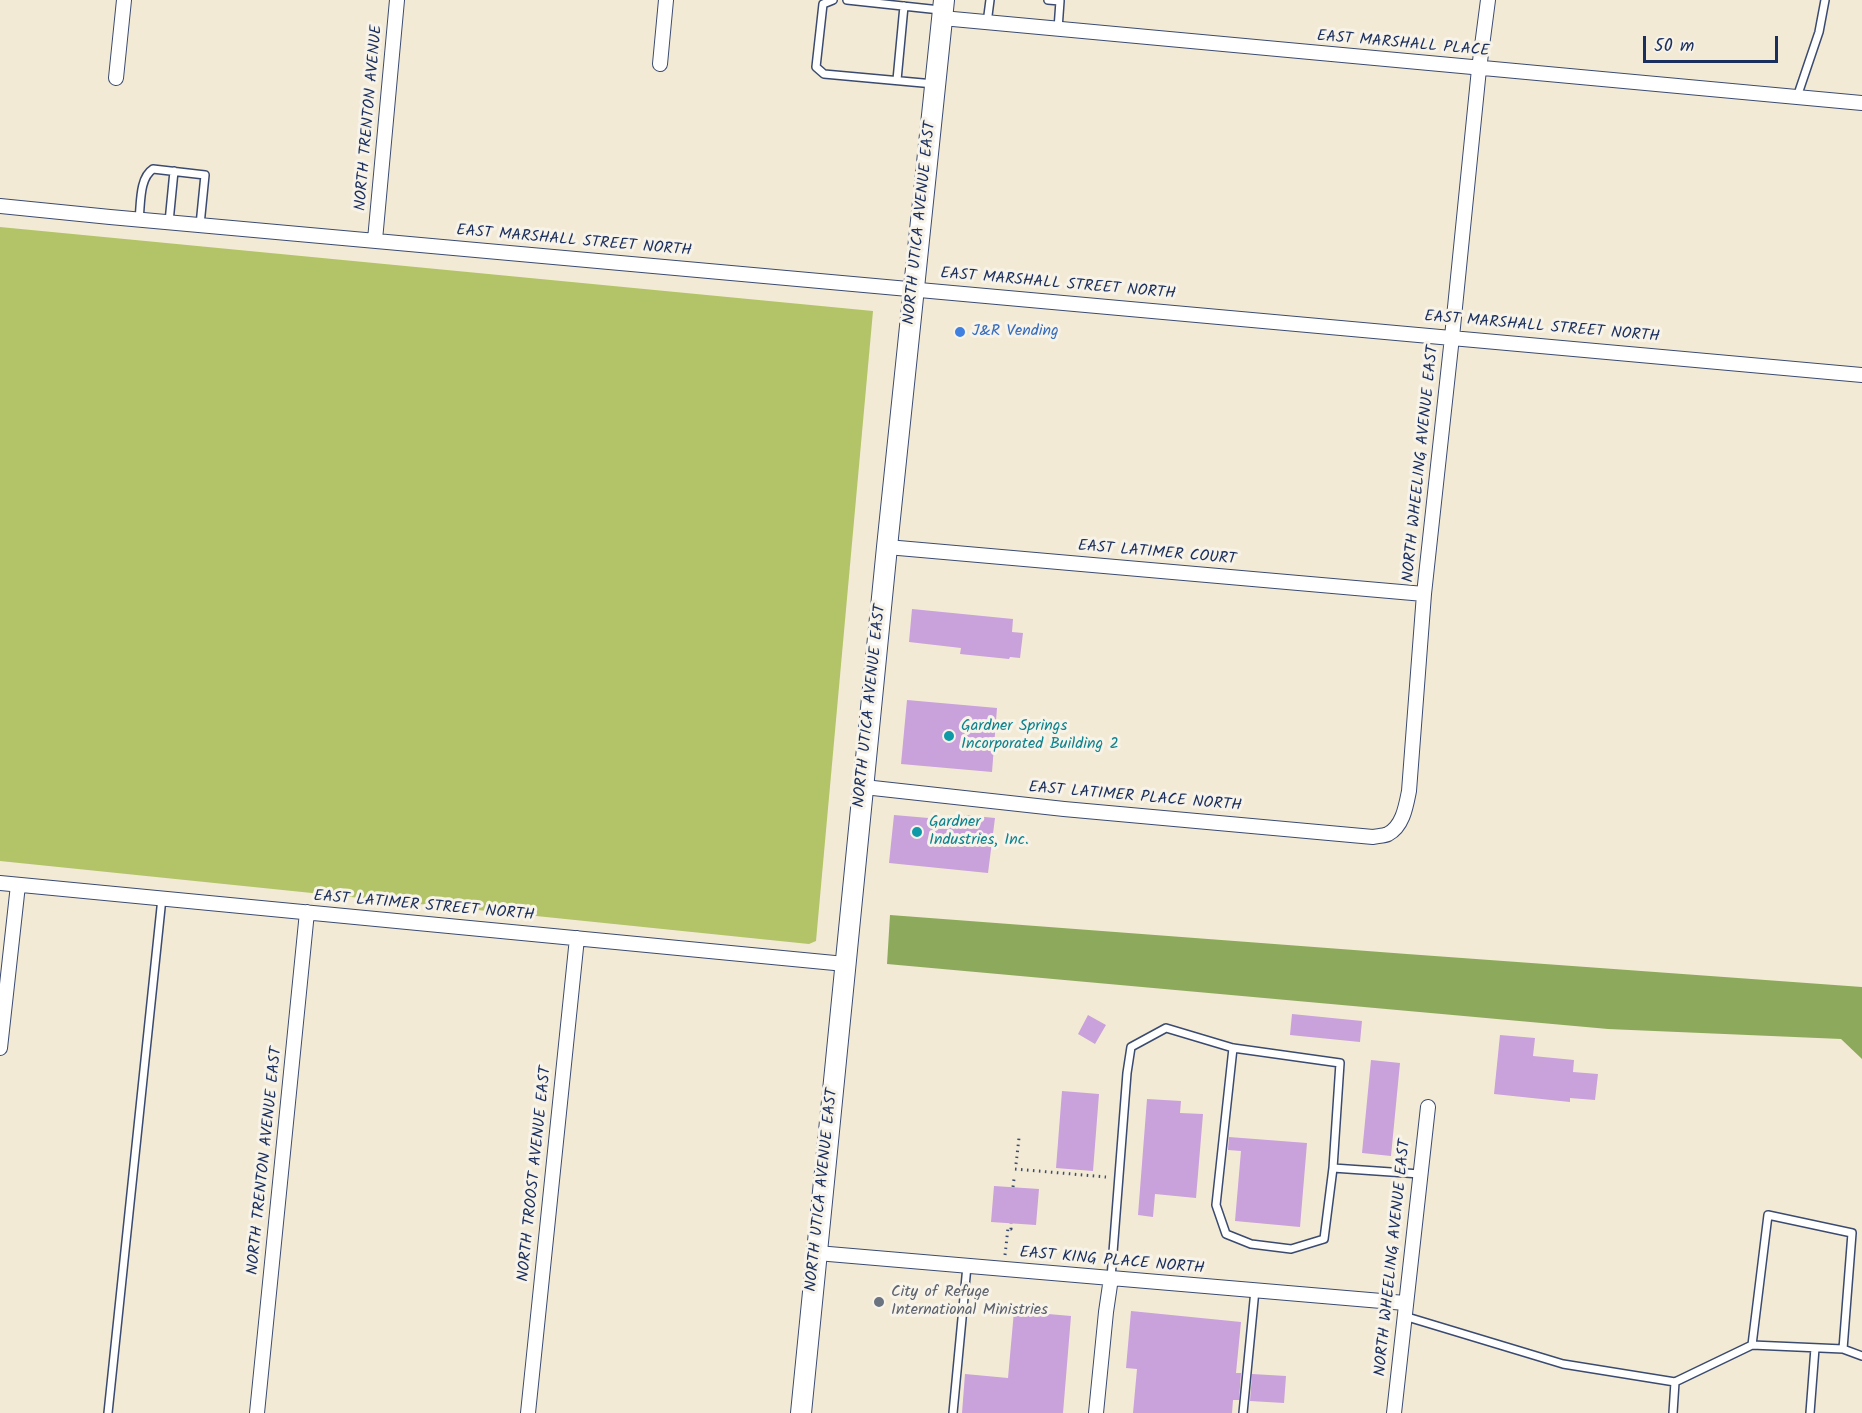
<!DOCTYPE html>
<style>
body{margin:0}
#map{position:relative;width:1862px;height:1413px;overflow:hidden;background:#f3ead5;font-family:Kalam,sans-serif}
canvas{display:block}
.scale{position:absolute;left:1643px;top:36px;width:135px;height:27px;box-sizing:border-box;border:3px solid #1b2f5e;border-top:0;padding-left:8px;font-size:18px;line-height:21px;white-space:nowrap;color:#1b2f5e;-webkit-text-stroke:4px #f7f3e8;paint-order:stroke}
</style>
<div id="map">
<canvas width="1862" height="1413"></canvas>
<div class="scale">50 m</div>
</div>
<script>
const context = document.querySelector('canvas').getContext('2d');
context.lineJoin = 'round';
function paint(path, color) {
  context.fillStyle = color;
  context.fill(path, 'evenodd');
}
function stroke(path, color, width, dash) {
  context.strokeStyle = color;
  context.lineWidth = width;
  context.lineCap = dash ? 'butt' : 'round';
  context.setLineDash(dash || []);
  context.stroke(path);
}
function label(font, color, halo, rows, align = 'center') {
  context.font = font + ' Kalam,sans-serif';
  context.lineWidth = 6;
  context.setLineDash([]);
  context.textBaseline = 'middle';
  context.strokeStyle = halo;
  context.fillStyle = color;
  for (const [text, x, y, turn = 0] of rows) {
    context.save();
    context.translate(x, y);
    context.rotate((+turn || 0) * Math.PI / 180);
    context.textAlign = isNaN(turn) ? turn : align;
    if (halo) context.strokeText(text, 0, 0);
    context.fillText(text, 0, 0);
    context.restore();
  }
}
const green = new Path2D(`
 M0 227 873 311 816 941 809 944 0 861Z`);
const forest = new Path2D(`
 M890 915 1407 954 1862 987V1059L1841 1039 1608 1029 887 964Z`);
const building = new Path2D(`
 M912 609 1013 619 1012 632 1023 633 1020 658 1010 657 1009 659 960 654 961 648 909 642Z
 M907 700 997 708 992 772 901 764Z
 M894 815 963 821 964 815 995 818 988 873 889 863Z
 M1292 1014 1362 1021 1360 1042 1290 1035Z
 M1088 1015 1106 1025 1095 1044 1078 1034Z
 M1500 1035 1535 1038 1533 1056 1574 1060 1573 1072 1598 1074 1595 1100 1570 1098V1102L1494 1094Z
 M1371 1060 1400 1063 1391 1156 1362 1153Z
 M1062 1091 1099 1094 1093 1171 1056 1168Z
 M1147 1099 1181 1101 1180 1113 1203 1114 1196 1198 1155 1194 1153 1217 1138 1215Z
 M1229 1137 1307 1143 1300 1227 1235 1221 1241 1151 1228 1150Z
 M994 1186 1039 1189 1036 1225 991 1222Z
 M1014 1311 1071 1316 1063 1413H962L965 1374 1008 1378Z
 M1131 1311 1241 1322 1236 1373H1241L1239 1400H1233L1232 1413H1133L1137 1369 1126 1368Z
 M1252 1374 1286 1376 1284 1403 1250 1401Z`);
const path = new Path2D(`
 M1016 1164 1019 1138
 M1015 1169 1106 1177
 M1013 1187 1014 1179
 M1005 1255 1008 1228 1011 1229V1223`);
const lane = new Path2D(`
 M833 0 823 4 816 67 824 74 934 84
 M847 0 940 10
 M1048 0 1060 1 1058 29
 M987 23 990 0
 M897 80 904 6
 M1797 97 1819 32 1825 0
 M139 219C141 204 139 178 153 169L205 175 200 225
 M169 222 174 171
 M1233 1048 1216 1205 1226 1234 1251 1244 1291 1249 1324 1239 1333 1168
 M1111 1278 1127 1073 1131 1047 1166 1028 1233 1048 1340 1063 1333 1168 1420 1174
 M1404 1316 1563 1364 1675 1382 1752 1345 1843 1349 1862 1356
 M1752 1345 1768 1215 1852 1233 1843 1349
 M108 1413 162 898
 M953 1413 967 1266
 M1243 1413 1255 1290
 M1673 1413 1675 1382
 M1810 1413 1815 1348`);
const street = new Path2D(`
 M942 18 1862 103
 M660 64 666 0
 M116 78 124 0
 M0 206 110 217 1862 375
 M375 240 397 0
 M887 547 1424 594
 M864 787 1064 809 1373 837C1377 836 1384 836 1388 834 1403 826 1406 806 1409 791L1424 594 1452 337 1479 69 1488 0
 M0 883 845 964
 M0 1048 18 885
 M817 1253 1405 1303
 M257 1413 307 912
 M528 1413 577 938
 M1096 1413 1106 1312 1111 1278
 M1394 1413 1428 1107`);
const secondary = new Path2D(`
 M801 1413 887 547 944 0`);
const markers = [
 [960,332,6,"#3f7fe0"],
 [949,736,6,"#0f9aa8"],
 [917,832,6,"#0f9aa8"],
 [879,1302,6,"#6b7280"]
];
const streetNames = [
 ["EAST MARSHALL PLACE",1403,45,5],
 ["NORTH TRENTON AVENUE",370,118,-85],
 ["NORTH UTICA AVENUE EAST",921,223,-84],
 ["EAST MARSHALL STREET NORTH",574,242,5],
 ["EAST MARSHALL STREET NORTH",1058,285,5],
 ["EAST MARSHALL STREET NORTH",1542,328,5],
 ["NORTH WHEELING AVENUE EAST",1422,464,-84],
 ["EAST LATIMER COURT",1157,554,5],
 ["NORTH UTICA AVENUE EAST",871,706,-84],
 ["EAST LATIMER PLACE NORTH",1135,798,5],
 ["EAST LATIMER STREET NORTH",424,907,5],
 ["NORTH TRENTON AVENUE EAST",266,1161,-84],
 ["NORTH TROOST AVENUE EAST",536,1174,-84],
 ["NORTH UTICA AVENUE EAST",823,1190,-84],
 ["NORTH WHEELING AVENUE EAST",1394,1258,-84],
 ["EAST KING PLACE NORTH",1112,1262,5]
];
const shopNames = [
 ["J&R Vending",972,332]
];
const cultureNames = [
 ["Gardner Springs",961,727],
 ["Incorporated Building 2",961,745],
 ["Gardner",929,823],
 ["Industries, Inc.",929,841]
];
const worshipNames = [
 ["City of Refuge",891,1293],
 ["International Ministries",891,1311]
];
paint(green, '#b2c467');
paint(forest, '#8daa5c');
paint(building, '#c9a1db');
stroke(lane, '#3b4b70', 10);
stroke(street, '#3b4b70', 16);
stroke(secondary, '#3b4b70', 22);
stroke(path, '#3b4b70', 3, [1.5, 4.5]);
stroke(lane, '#fff', 7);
stroke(street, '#fff', 14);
stroke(secondary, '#fff', 20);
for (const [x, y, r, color] of markers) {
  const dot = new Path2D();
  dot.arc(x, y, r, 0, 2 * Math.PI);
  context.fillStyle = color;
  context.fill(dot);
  stroke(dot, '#f7f3e8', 2);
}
label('16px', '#1b2f5e', '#f7f3e8', streetNames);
label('16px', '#366cbe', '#f7f3e8', shopNames, 'left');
label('16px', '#0d838f', '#f7f3e8', cultureNames, 'left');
label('16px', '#5b616d', '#f7f3e8', worshipNames, 'left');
</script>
